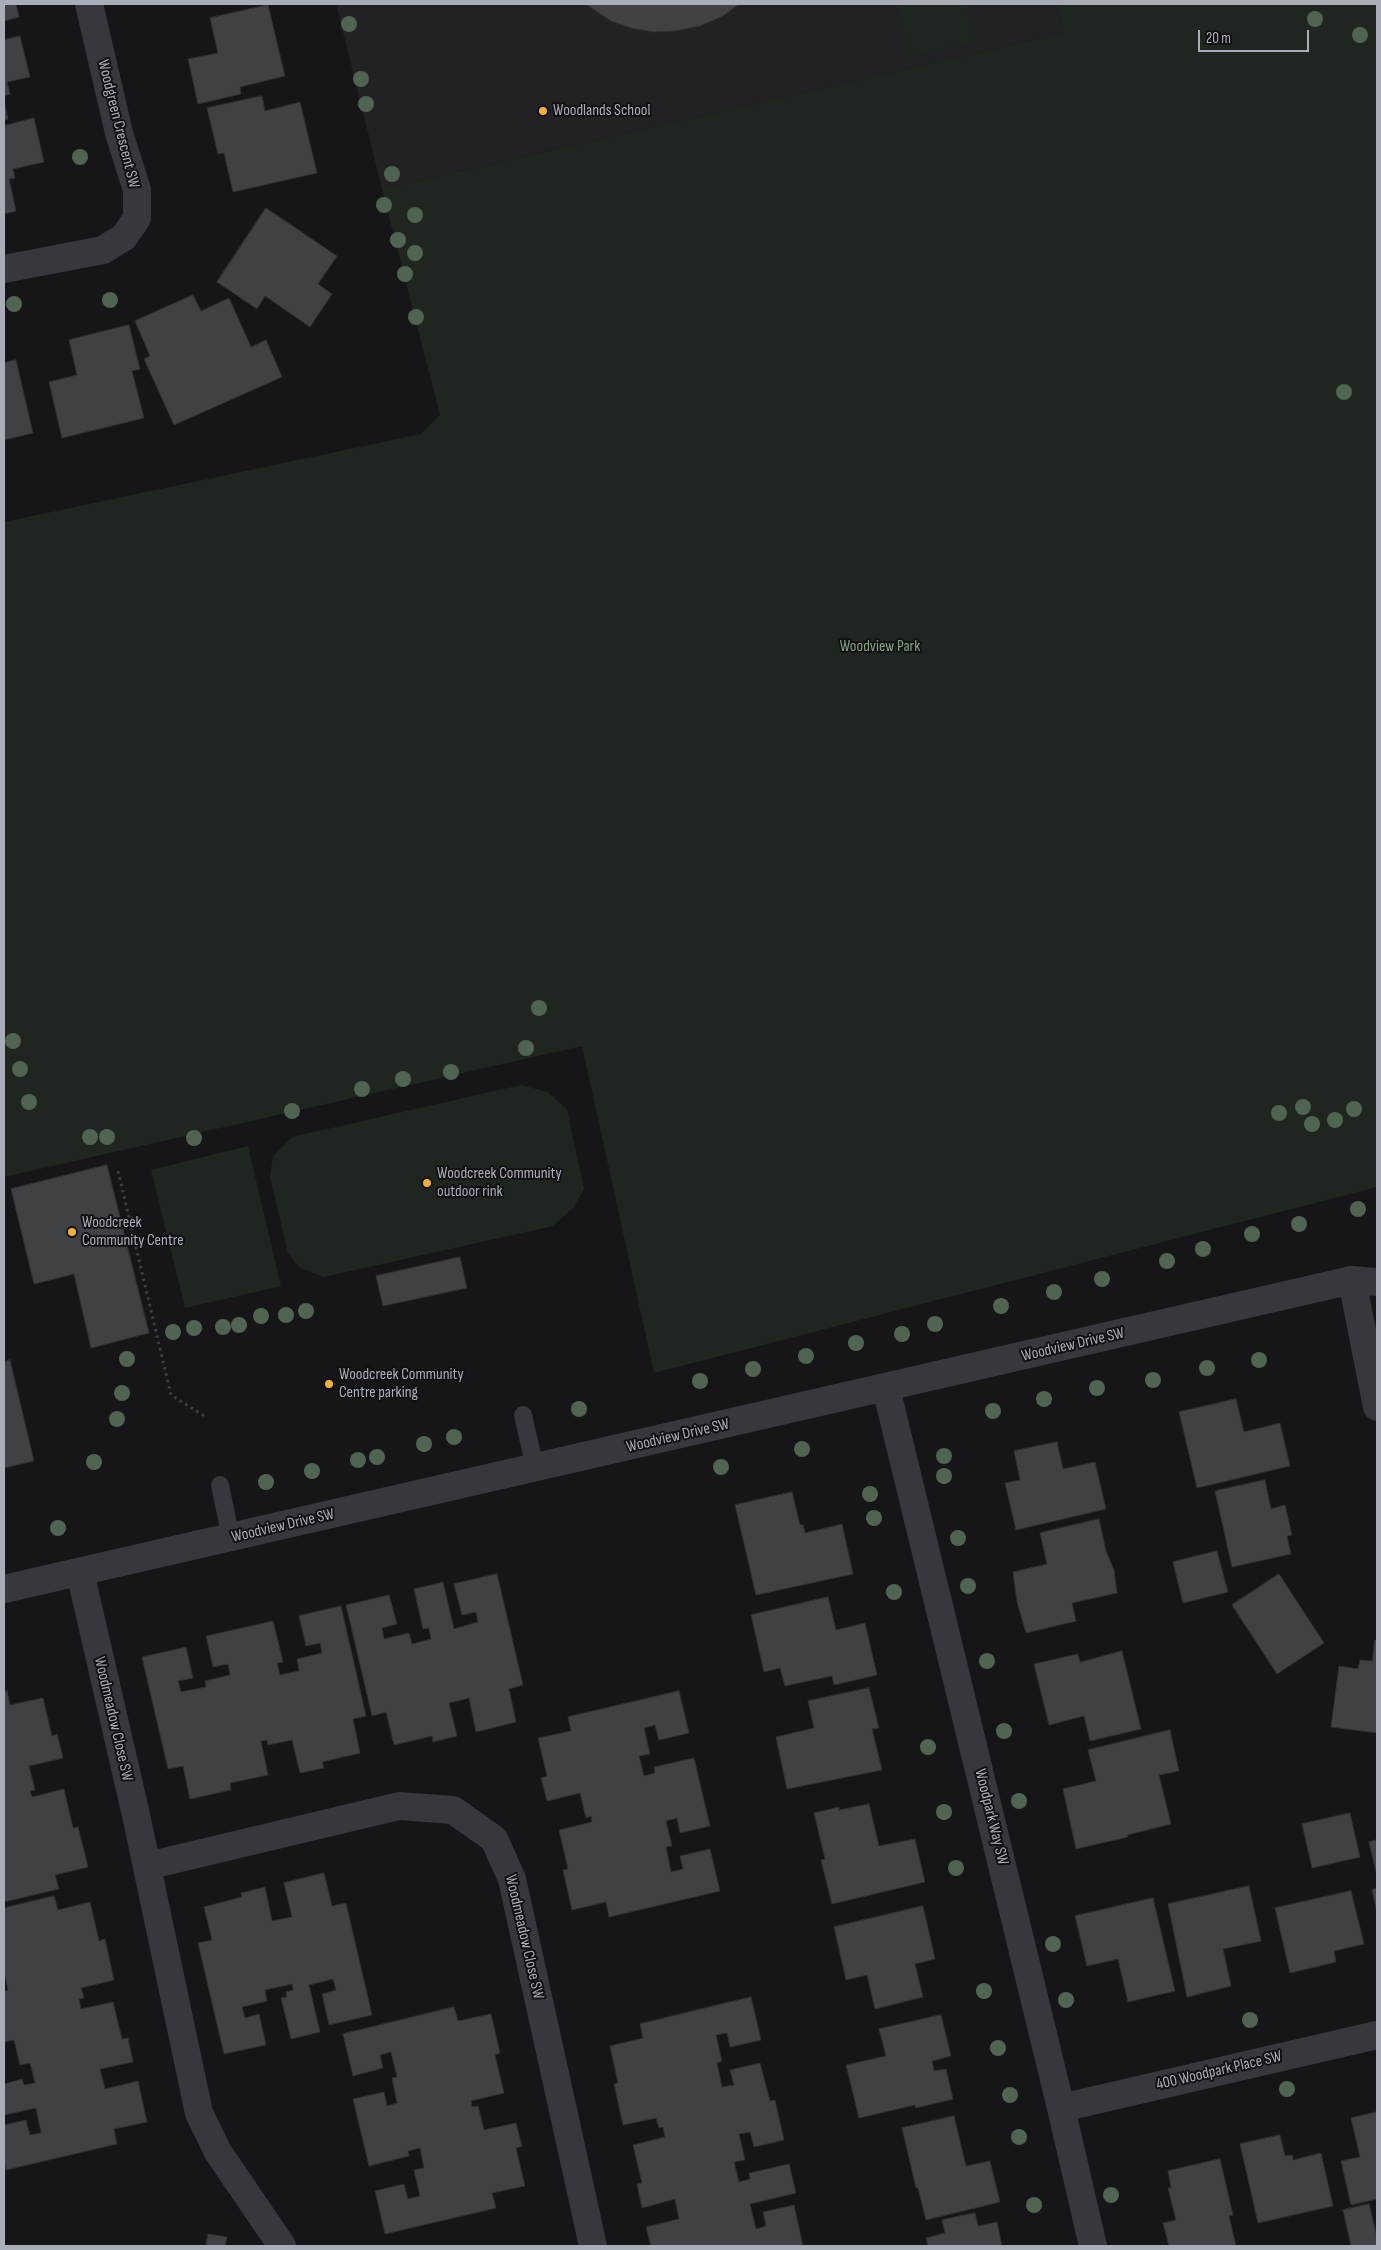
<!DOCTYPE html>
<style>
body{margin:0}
#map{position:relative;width:1381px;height:2250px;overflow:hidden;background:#161618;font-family:"Sofia Sans Condensed",sans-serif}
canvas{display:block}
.frame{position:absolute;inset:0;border:5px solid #a8adb8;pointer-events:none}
.scale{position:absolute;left:1198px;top:30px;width:111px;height:22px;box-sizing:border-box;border:2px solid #a8adb8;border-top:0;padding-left:6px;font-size:15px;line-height:18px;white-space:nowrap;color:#a8adb8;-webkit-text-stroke:4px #111113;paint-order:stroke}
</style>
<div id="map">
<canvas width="1381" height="2250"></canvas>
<div class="frame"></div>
<div class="scale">20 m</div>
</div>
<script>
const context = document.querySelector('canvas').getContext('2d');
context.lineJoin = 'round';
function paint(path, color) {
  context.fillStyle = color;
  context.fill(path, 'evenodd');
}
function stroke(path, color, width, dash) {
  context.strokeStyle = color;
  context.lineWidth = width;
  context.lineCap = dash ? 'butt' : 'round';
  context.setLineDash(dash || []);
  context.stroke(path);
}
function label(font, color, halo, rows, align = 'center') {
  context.font = font + ' "Sofia Sans Condensed",sans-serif';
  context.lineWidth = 4;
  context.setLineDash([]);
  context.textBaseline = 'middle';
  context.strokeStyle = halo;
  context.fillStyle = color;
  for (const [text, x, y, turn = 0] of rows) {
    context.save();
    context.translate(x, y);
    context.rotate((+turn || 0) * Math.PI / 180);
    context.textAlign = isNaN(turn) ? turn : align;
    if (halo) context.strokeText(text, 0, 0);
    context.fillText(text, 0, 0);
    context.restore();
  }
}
const built = new Path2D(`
 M336 4H1057L1063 33 382 189Z`);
const green = new Path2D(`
 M897 4H966L974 42 909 57Z
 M1057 4H1376L1377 1187 654 1373 582 1046 4 1177V522L421 434 440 415 382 189 1063 33Z
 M521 1085 548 1092 567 1110 584 1189 573 1208 553 1226 324 1277 300 1268 288 1253 270 1177 273 1156 292 1137Z
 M248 1146 281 1286 185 1308 151 1170Z`);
const building = new Path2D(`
 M4 4H16L19 17 4 21Z
 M586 4H739L723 16 700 26 675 31 653 32 631 28 611 21Z
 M268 5 285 76 240 87 241 94 198 104 188 59 218 53 210 18Z
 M20 36 30 77 7 82 10 94 4 96V40Z
 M262 96 265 111 300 102 317 173 233 192 224 153 218 154 207 108Z
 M4 100 8 119 4 120Z
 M34 118 44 162 13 169 15 178 9 179 16 211 4 214V126Z
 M266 208 337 256 318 284 332 294 310 327 265 296 257 309 217 282Z
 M193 295 201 311 229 298 251 347 266 340 282 377 174 425 144 359 150 356 135 321Z
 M129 325 140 369 132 371 144 418 62 438 49 382 77 375 69 340Z
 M16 360 33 433 4 440V363Z
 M107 1165 149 1333 91 1348 74 1274 34 1284 11 1189Z
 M460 1257 467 1288 383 1306 376 1276Z
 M10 1360 34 1461 4 1468V1362Z
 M1236 1399 1244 1432 1280 1423 1290 1466 1197 1488 1179 1412Z
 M1057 1442 1063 1469 1095 1462 1106 1509 1016 1530 1005 1483 1020 1480 1014 1451Z
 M1265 1480 1271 1509 1285 1505 1292 1535 1287 1536 1291 1554 1232 1567 1215 1491Z
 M792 1492 800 1525H803L805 1533 842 1524 853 1574 756 1595 735 1505Z
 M1099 1519 1106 1551 1114 1570 1117 1593 1072 1603 1076 1621 1026 1633 1017 1602 1013 1572 1047 1564 1040 1533Z
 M1217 1551 1228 1592 1183 1603 1173 1562Z
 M497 1574 523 1685 509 1689 516 1722 476 1732 469 1698 449 1703 457 1736 433 1742 432 1736 394 1745 386 1712 372 1716 346 1605 389 1595 397 1624 382 1628 384 1639 409 1633 412 1644 431 1639 429 1628 423 1629 414 1589 443 1582 454 1629 478 1622 476 1612 462 1615 454 1584Z
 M1279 1574 1324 1643 1277 1674 1232 1605Z
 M828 1597 836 1630 865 1623 877 1675 834 1685 832 1676 785 1686 780 1668 764 1672 751 1615Z
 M341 1606 366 1716 353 1719 360 1753 322 1762 324 1768 300 1773 292 1740 268 1745 267 1740 261 1741 268 1775 230 1783 231 1790 190 1799 183 1766 168 1769 142 1657 186 1647 193 1678 178 1681 181 1692 206 1687 205 1681 230 1675 228 1664 213 1667 206 1636 273 1621 283 1662 277 1663 280 1675 299 1671 297 1659 322 1653 320 1643 306 1646 299 1616Z
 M1375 1640 1377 1641V1733L1331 1727 1339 1666 1358 1669 1360 1660 1372 1661Z
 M1122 1651 1141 1729 1090 1741 1084 1716 1049 1725 1034 1664 1078 1654 1080 1662Z
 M869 1688 879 1728 872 1729 882 1770 787 1789 776 1737 814 1728 808 1701Z
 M7 1691 10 1705 43 1698 52 1736 57 1734 63 1758 29 1766 35 1790 30 1791 32 1797 64 1789 73 1828 78 1827 88 1867 55 1875 59 1889 4 1902V1692Z
 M679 1691 689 1733 659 1740 655 1725 644 1728 650 1754 639 1756 644 1776 655 1773 654 1767 694 1758 710 1826 680 1833 677 1818 666 1821 672 1846 666 1847 671 1872 683 1869 680 1856 710 1849 720 1891 609 1917 606 1902 572 1910 563 1870 568 1869 559 1830 592 1822 591 1816 586 1818 580 1793 547 1801 541 1778 547 1776 538 1738 571 1731 568 1717Z
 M1170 1730 1179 1771 1159 1775 1171 1824 1127 1835 1128 1837 1076 1849 1063 1789 1096 1781 1088 1750Z
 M869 1804 879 1846 915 1839 925 1882 832 1904 821 1860 825 1859 814 1813 839 1807V1810Z
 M1350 1813 1360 1857 1312 1868 1302 1824Z
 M1377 1840V1876L1369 1842Z
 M324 1873 332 1906 346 1903 372 2015 329 2025 322 1994 336 1990 333 1979 309 1985 320 2032 291 2039 281 1998 287 1997 286 1992 293 1990 292 1984 265 1990 267 2001 242 2007 245 2018 259 2014 266 2045 224 2054 198 1943 212 1940 204 1907 242 1897 241 1893 265 1887 272 1921 292 1917 284 1883Z
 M1249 1886 1261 1941 1223 1949 1231 1986 1187 1997 1168 1904Z
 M1377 1888V1913L1372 1890Z
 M1351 1891 1364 1944 1334 1951 1336 1962 1290 1973 1275 1908Z
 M54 1896 58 1910 90 1902 99 1941 105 1939 114 1980 81 1988 84 1998 79 1999 81 2009 113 2002 122 2039 128 2038 133 2062 100 2069 105 2089 138 2081 147 2122 114 2129 117 2144 6 2170 4 2160V2125L26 2120 30 2135 41 2133 36 2108 4 2115V2084L22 2079 24 2085 35 2083 30 2063 20 2065 14 2040 4 2042V1991L8 1990 4 1972V1908Z
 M1153 1898 1175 1991 1128 2002 1118 1959 1087 1966 1075 1916Z
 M923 1906 935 1959 915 1964 923 1997 875 2009 867 1975 846 1980 834 1927Z
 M751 1997 761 2040 730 2047 727 2033 716 2035 722 2061 717 2063 722 2087 734 2085 730 2070 760 2063 770 2101 775 2100 784 2140 754 2147 750 2132 739 2134 745 2160 734 2162 739 2182 750 2179 749 2173 789 2164 796 2193 750 2204 756 2229 766 2226 763 2212 794 2205 803 2246H651L646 2227 679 2219 675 2199 642 2208 637 2184 642 2183 633 2145 665 2137 663 2127 659 2128 656 2118 623 2125 614 2084 618 2083 610 2046 643 2038 640 2024Z
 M454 2007 458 2021 491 2014 500 2053 495 2055 504 2093 471 2101 472 2107 478 2106 484 2130 516 2123 522 2146 516 2148 525 2186 492 2193 496 2208 385 2234 375 2191 404 2184 408 2199 420 2196 414 2170 424 2168 420 2148 408 2151 409 2156 369 2166 353 2099 384 2092 387 2106 397 2103 392 2078 397 2077 391 2052 380 2055 383 2068 353 2076 343 2034Z
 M941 2015 951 2056 932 2061 934 2071 946 2069 953 2099 916 2108 915 2105 859 2118 846 2065 886 2056 879 2029Z
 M1377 2112V2199L1351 2205 1341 2161 1360 2157 1351 2118Z
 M954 2116 966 2166 990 2161 1000 2202 926 2220 918 2188H916L902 2128Z
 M1280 2135 1285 2156 1292 2155 1293 2160 1321 2153 1333 2206 1258 2223 1240 2144Z
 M1220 2159 1233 2215 1229 2216 1236 2246H1169L1163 2223 1176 2220 1168 2188H1171L1168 2171Z
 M1369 2204 1377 2237V2246H1351L1343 2210Z
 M975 2213 978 2226 997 2222 1002 2246H928L926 2238 945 2233 942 2220Z
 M208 2234 227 2237 225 2246H206Z`);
const path = new Path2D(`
 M118 1171 171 1395 206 1417`);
const service = new Path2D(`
 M523 1415 535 1468
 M220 1485 231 1538`);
const minor = new Path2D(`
 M4 269 103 250 124 237 137 218V190L119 133 89 4
 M1352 1280 1377 1407
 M886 1388 1061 2108 1093 2246
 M80 1572 136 1815 199 2113 218 2152 282 2246
 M147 1866 399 1806 453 1810 494 1839 512 1879 593 2246
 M1061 2108 1377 2035`);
const tertiary = new Path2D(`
 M4 1589 1352 1280 1377 1282`);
const trees = [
 [1315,19],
 [349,24],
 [1360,35],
 [361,79],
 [366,104],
 [80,157],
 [392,174],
 [384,205],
 [415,215],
 [398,240],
 [415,253],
 [405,274],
 [110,300],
 [14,304],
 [416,317],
 [1344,392],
 [539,1008],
 [13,1041],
 [526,1048],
 [20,1069],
 [451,1072],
 [403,1079],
 [362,1089],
 [29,1102],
 [1303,1107],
 [1354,1109],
 [292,1111],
 [1279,1113],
 [1335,1120],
 [1312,1124],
 [90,1137],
 [107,1137],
 [194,1138],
 [1358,1209],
 [1299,1224],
 [1252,1234],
 [1203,1249],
 [1167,1261],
 [1102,1279],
 [1054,1292],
 [1001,1306],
 [306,1311],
 [286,1315],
 [261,1316],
 [935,1324],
 [239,1325],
 [223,1327],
 [194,1328],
 [173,1332],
 [902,1334],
 [856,1343],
 [806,1356],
 [127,1359],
 [1259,1360],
 [1207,1368],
 [753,1369],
 [1153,1380],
 [700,1381],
 [1097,1388],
 [122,1393],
 [1044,1399],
 [579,1409],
 [993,1411],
 [117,1419],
 [454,1437],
 [424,1444],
 [802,1449],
 [944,1456],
 [377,1457],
 [358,1460],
 [94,1462],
 [721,1467],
 [312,1471],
 [944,1476],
 [266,1482],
 [870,1494],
 [874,1518],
 [58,1528],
 [958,1538],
 [968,1586],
 [894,1592],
 [987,1661],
 [1004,1731],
 [928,1747],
 [1019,1801],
 [944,1812],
 [956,1868],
 [1053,1944],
 [984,1991],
 [1066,2000],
 [1250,2020],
 [998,2048],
 [1287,2089],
 [1010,2095],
 [1019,2137],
 [1111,2195],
 [1034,2205]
];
const markers = [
 [543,111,5,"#f2b134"],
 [427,1183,5,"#f2b134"],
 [72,1232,5,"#f2b134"],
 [329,1384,5,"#f2b134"]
];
const poiNames = [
 ["Woodlands School",553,111],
 ["Woodcreek Community",437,1174],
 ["outdoor rink",437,1192],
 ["Woodcreek",82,1223],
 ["Community Centre",82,1241],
 ["Woodcreek Community",339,1375],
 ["Centre parking",339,1393]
];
const streetNames = [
 ["Woodgreen Crescent SW",118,124,76],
 ["Woodview Drive SW",1073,1345,-13],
 ["Woodview Drive SW",678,1436,-13],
 ["Woodview Drive SW",283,1526,-13],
 ["Woodmeadow Close SW",113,1719,77],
 ["Woodpark Way SW",991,1817,76],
 ["Woodmeadow Close SW",524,1937,77],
 ["400 Woodpark Place SW",1219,2071,-13]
];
const parkNames = [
 ["Woodview Park",880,647]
];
paint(built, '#222225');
paint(green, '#1e261f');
paint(building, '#404145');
stroke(building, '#303034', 1);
stroke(path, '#3d3f44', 3, [2.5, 4]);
stroke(service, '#37383d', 18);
stroke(minor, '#37383d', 28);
stroke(tertiary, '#37383d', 28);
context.fillStyle = '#506452';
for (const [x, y] of trees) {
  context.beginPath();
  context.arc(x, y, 8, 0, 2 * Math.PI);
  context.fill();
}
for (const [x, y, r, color] of markers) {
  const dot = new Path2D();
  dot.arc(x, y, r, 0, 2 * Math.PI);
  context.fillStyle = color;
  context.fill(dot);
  stroke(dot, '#111113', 2);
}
label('16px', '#a8adb8', '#111113', poiNames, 'left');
label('16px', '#a8adb8', '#111113', streetNames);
label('16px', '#7fa381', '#111113', parkNames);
</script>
